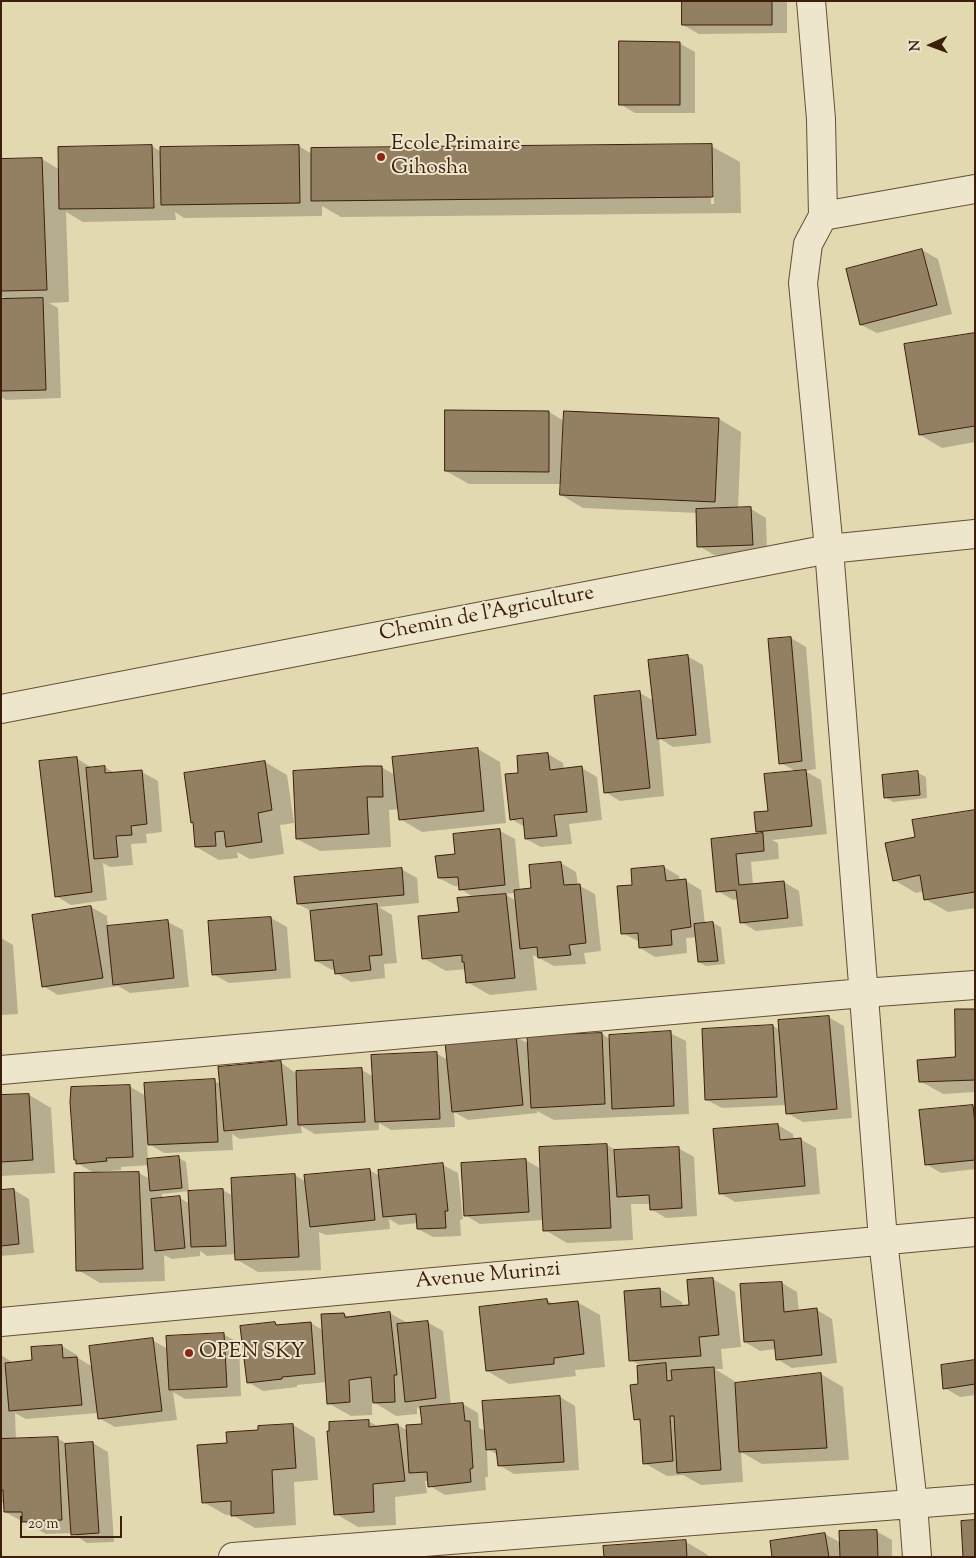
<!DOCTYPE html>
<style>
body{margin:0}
#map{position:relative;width:976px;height:1558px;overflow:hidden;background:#e3d9b1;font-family:"Sorts Mill Goudy",serif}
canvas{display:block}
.frame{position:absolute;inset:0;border:2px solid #3d1e0c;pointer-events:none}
.north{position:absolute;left:906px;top:20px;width:50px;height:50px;-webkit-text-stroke:4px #ede6cc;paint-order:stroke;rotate:268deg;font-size:14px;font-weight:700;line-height:20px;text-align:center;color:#3d1e0c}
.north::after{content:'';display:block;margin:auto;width:18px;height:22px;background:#3d1e0c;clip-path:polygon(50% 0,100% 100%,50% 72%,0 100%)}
.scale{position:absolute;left:20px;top:1516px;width:102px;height:22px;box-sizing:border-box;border:2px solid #3d1e0c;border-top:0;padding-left:6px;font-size:15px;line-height:18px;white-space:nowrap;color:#3d1e0c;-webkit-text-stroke:4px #ede6cc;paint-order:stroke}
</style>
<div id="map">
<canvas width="976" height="1558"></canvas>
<div class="frame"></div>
<div class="north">N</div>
<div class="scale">20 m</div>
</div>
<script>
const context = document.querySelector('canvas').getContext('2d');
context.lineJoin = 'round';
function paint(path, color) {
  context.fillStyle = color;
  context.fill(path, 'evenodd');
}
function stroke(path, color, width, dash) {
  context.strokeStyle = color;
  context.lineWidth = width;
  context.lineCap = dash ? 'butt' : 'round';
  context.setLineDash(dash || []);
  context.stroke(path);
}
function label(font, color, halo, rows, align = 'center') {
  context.font = font + ' "Sorts Mill Goudy",serif';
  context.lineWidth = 4;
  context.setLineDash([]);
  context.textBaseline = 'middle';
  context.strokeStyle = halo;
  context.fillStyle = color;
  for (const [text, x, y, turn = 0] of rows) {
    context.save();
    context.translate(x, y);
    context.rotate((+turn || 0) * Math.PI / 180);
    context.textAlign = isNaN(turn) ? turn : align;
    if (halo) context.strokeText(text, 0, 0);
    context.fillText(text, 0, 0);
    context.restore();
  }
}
const shadow = new Path2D(`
 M683 1H787V33L699 34 683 25Z
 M679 43 695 52V113H635L620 104Z
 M152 146 161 152 299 146 312 154 711 146 740 162 741 213 341 217 322 206V216L184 218 175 212 176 220 83 222 66 212 69 302 49 303 58 308 61 398 6 400 1 397V301L9 300 1 296V161L42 159 60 170 59 148ZM711 160H713L714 204H711Z
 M922 250 938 259 952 314 877 333 861 325Z
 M975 334V442L942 448 920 435Z
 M447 411 549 412 564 421 719 419 741 432 738 509H751L766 518 767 553 714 555 699 546 698 513 583 508 561 495 562 484H469L446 471Z
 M791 638 806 647 816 769 805 771 821 780 827 834 772 840 778 843 779 859 751 862 753 885 784 882 799 891 803 926 756 931 741 922 738 899 733 900 718 891 712 840 763 834 757 831 797 772 781 763Z
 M687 656 703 665 711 743 673 747 659 738 664 796 620 801 605 792 640 693 654 701Z
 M478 749 500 762 506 823 422 832 400 819 399 809 389 810 391 847 320 851 297 839 381 767 395 775Z
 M548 754 563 763 564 770 582 768 597 777 602 820 569 824 572 844 541 847 526 839 525 827 511 819 520 774Z
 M76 758 92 768 105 767 116 774 142 772 158 781 162 832 146 834 147 843 131 844 133 865 110 867 103 863 107 900 71 905 56 896Z
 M265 762 287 775 294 823 280 825 284 854 250 859 237 852 238 858 219 860 196 847 194 823 193 822Z
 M918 773 926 777 927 798 893 802 885 797 884 776Z
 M975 811V908L948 912 925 899 924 891 916 893 894 880 916 838Z
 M500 831 515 839 520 891 532 889 561 863 576 872 578 885 595 894 601 951 584 953 586 964 554 966 533 955 537 990 490 995 467 982 466 969 446 971 423 958 475 898 460 889V886H454L439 878 457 855ZM515 893 516 901 505 894Z
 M664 867 679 876 680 881H686L701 890 705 924 713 923 721 927 725 964 706 966 699 962 697 937 686 938 687 953 655 957 640 948V942L622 933 634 886Z
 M401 869 417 878 419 903 379 907 392 915 397 963 384 964 385 978 351 982 336 973V969L332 970 316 961 311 911 298 904Z
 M91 907 107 916 108 928 168 922 183 930 189 987 130 993 118 986 58 995 43 986 33 916Z
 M271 918 287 927 291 978 229 983 213 974 209 922Z
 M1 938 13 945 18 1014 1 1015Z
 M975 1010V1092L943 1094 920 1081 956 1058Z
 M828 1017 844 1026 852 1118 803 1122 787 1113V1105L722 1108 707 1100 773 1026 780 1030Z
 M670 1033 686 1041 689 1114 554 1120 537 1111V1113L468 1120 454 1112 455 1127 391 1130 379 1123V1130L315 1134 301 1126 302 1133 240 1139 232 1134 233 1150 164 1153 147 1143 148 1160 179 1158 186 1162 189 1191 162 1194V1199L180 1198 190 1204 223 1190 233 1196 295 1175 306 1182 369 1170 380 1176 443 1165 458 1173 463 1219 460 1220 461 1236 433 1237 418 1229V1223L399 1225 389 1219 390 1229 326 1235 319 1232 321 1270 258 1272 236 1259V1254L207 1256 200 1251V1256L172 1259 164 1255 165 1281 100 1283 78 1270 96 1174 77 1163 129 1086 146 1096 214 1081 221 1084 280 1062 296 1073 362 1070 374 1077 436 1053 448 1060 515 1036 529 1044 602 1034 610 1039ZM149 1165 150 1179 139 1173 96 1174V1172L121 1170V1167Z
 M29 1095 51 1108 55 1173 1 1176V1097Z
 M972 1106 975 1107V1169L941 1173 926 1164Z
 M778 1125 793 1134 794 1140 800 1139 816 1148 820 1194 735 1202 720 1193Z
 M607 1145 618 1151 678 1148 694 1157 697 1216 666 1218 651 1209V1204H631L633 1240 567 1243 545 1230 544 1220 480 1224 465 1215 526 1160 541 1169Z
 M14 1190 29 1199 34 1253 1 1256V1192Z
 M713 1279 735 1292 741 1347 721 1349 723 1369H715L736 1382V1384L821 1374 843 1387 849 1460 762 1464 741 1452 743 1482 701 1485 683 1475 667 1476 644 1463 642 1423 635 1419 642 1366 630 1360 660 1289 682 1302 683 1307H691Z
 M782 1283 797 1292 799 1312 817 1310 832 1319 837 1363 792 1368 777 1359 776 1349 760 1351 745 1342Z
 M547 1300 554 1305 577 1302 600 1315 605 1367 575 1370 576 1376 509 1384 487 1371Z
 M390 1313 409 1324 427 1322 443 1331 451 1406 463 1404 478 1413 479 1428 486 1431 560 1397 575 1406 579 1470 514 1474 499 1465 498 1455 487 1449 488 1477H485L486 1490 445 1495 430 1486 429 1481H425L427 1493 395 1497 396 1525 358 1527 336 1514 368 1421 379 1427 398 1425 408 1431 423 1425 421 1410 417 1407V1414L396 1416 372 1401V1415L351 1416 328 1403 327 1382 297 1385V1387L263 1391 248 1382 275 1324 280 1326 311 1323 324 1331 344 1314 350 1318Z
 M223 1334 239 1343 241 1396 185 1399 173 1392 177 1420 115 1427 99 1418 98 1413 26 1419 15 1413 16 1440 57 1438 69 1445 93 1443 108 1452 114 1542 87 1543 72 1533 46 1534 5 1512 4 1503H1V1355L14 1363 34 1362 33 1348 62 1346 77 1355 78 1358 93 1367 152 1340 168 1349Z
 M975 1361V1395L960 1397 945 1388Z
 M293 1425 315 1438 318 1480 294 1482 296 1525 255 1528 232 1515H226L203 1502 259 1431Z
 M876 1531 892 1540V1557H773L825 1534 841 1543Z
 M686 1542 708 1555V1557H606Z`);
const building = new Path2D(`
 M682 1H772V25H682Z
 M619 41 680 42V105H619Z
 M712 144 713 197 311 201V148Z
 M152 145 154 208 59 209 58 147Z
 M299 145 300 203 161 205 160 147Z
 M42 158 47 290 1 291V159Z
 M922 249 937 305 860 325 846 269Z
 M43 298 46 390 1 391V299Z
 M975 333V426L919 435 904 344Z
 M445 410 549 411V472L445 471Z
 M564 411 719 418 715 502 560 495Z
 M751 507 753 545 697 547 696 509Z
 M791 637 802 761 779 764 768 639Z
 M688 655 696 735 657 739 648 660Z
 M640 691 650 788 604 793 594 696Z
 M478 748 484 811 399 820 392 757Z
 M548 753 550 770 582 766 587 812 554 815 557 836 525 839 523 818 510 820 505 774 518 773 517 756Z
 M77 757 92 892 55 897 39 761Z
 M265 761 272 810 258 813 262 842 226 847 224 831 215 832 216 846 195 847 193 822 191 823 184 773Z
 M105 766V773L142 770 147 824 131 826 132 835 116 836 118 857 94 859 86 768Z
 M365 766H382L383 797H367L369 834 296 839 293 771Z
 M806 770 812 826 756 832 754 812 768 811 764 774Z
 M918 771 920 795 884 798 882 775Z
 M975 810V892L924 900 920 875 893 881 885 843 915 837 912 820Z
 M500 829 505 885 459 890 458 877 438 878 435 856 455 854 453 834Z
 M763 833 764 851 736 854 739 885 784 881 788 918 740 923 736 890 716 892 711 839Z
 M561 862 564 885 580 884 586 943 569 945 571 955 538 958 537 947 520 949 514 890 531 888 529 865Z
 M664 866 666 881 686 879 691 927 671 930 672 945 639 948 638 933 621 934 617 886 632 885 631 869Z
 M402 868 404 895 297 904 294 877Z
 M506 894 515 978 466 983 464 962H462V955L422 959 418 916 459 912 457 898Z
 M377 904 382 955 369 956 371 970 335 974 333 960 315 961 310 911Z
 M91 906 103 978 42 987 32 915Z
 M271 917 276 970 212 975 208 921Z
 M168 920 174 978 113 985 107 926Z
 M713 922 718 961 698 962 694 924Z
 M955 1009H975V1080L919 1082 917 1060 955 1057Z
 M829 1016 837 1109 786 1114 778 1020Z
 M773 1025 777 1097 705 1100 702 1029Z
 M671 1031 674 1106 612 1109 609 1035Z
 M602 1033 605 1104 531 1108 527 1036Z
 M516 1035 523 1105 452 1112 445 1042Z
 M437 1052 440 1119 375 1122 371 1055Z
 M281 1061 287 1125 224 1131 218 1067Z
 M362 1068 365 1122 298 1125 296 1071Z
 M215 1079 218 1142 148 1145 144 1083Z
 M130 1085 133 1157 106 1158 107 1161 76 1164V1160H74L70 1102 71 1087Z
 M29 1094 33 1160 1 1162V1095Z
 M973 1105 975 1125V1160L925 1165 919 1110Z
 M778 1124 780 1140 801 1138 805 1186 719 1194 713 1129Z
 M607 1144 611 1228 543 1231 539 1147Z
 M679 1147 682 1208 650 1210 649 1195 617 1197 614 1150Z
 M179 1156 182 1188 150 1191 147 1159Z
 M526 1159 529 1212 464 1216 461 1163Z
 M443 1163 448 1211H445L446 1228 417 1229 416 1214 383 1217 378 1170Z
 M370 1169 375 1220 310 1227 304 1175Z
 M139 1172 143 1269 76 1271 74 1173Z
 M295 1174 299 1257 235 1260 231 1178Z
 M14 1189 19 1244 1 1246V1190Z
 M223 1189 226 1246 191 1247 188 1191Z
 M180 1196 185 1248 155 1251 151 1199Z
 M713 1278 719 1335 699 1337 701 1356 629 1361 624 1291 660 1288 661 1307 689 1305 687 1280Z
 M782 1282 784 1312 817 1308 822 1355 776 1360 774 1340 744 1342 740 1284Z
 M547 1299 548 1304 578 1301 584 1354 554 1358V1364L486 1371 479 1307Z
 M390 1312 397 1375H394L395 1402 373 1403 371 1377 349 1380 350 1402 327 1404 321 1314 344 1313 345 1317Z
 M428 1321 436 1398 405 1402 397 1324Z
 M275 1322 276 1325 311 1322 315 1374 282 1377V1379L247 1383 240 1326Z
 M224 1333 227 1387 169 1390 166 1336Z
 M153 1338 162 1411 98 1419 89 1346Z
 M62 1345 63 1358 77 1357 82 1405 9 1411 5 1363 32 1360 31 1347Z
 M975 1360V1384L943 1389 941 1365Z
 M666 1363 667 1381 672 1380 671 1370 714 1367 721 1470 677 1473 674 1416H670L673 1461 643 1464 640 1419 634 1420 630 1385 638 1384 637 1366Z
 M821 1373 827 1448 739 1452 735 1383Z
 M560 1396 564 1462 498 1466 496 1449 486 1450 482 1401Z
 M463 1403 465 1421H470L473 1468 470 1469 471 1482 428 1487 427 1472 409 1473 406 1425 422 1424 420 1407Z
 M369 1420V1427L398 1424 405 1481 373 1484 374 1512 334 1515 327 1431H329V1422Z
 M293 1424 296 1468 272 1470 274 1513 231 1516V1501L202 1503 197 1445 227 1443 226 1432 258 1430V1426Z
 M58 1437 62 1520 22 1522V1512H4L3 1490H1V1439Z
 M93 1442 99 1533 71 1535 65 1444Z
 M975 1520V1557H963L961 1521Z
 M877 1530 878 1557H840L839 1531Z
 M825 1533 829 1557H772L770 1541Z
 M686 1540 687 1557H604L603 1546Z`);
const minor = new Path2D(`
 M811 1 821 119 823 216
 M1 1070 863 993 975 985
 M1 1322 975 1232
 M233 1557 975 1499
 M917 1557 913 1504 883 1240 829 549 803 283 808 244 823 216 975 189`);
const tertiary = new Path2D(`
 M1 709 829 549 975 534`);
const markers = [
 [381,157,5,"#8f2418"],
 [189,1353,5,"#8f2418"]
];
const poiNames = [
 ["Ecole Primaire",391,145],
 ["Gihosha",391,169],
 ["OPEN SKY",199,1353]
];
const streetNames = [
 ["Chemin de l'Agriculture",487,615,-11],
 ["Avenue Murinzi",488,1277,-5]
];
paint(shadow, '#0003');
paint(building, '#937f62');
stroke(building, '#3d1e0c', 1);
stroke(minor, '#664d35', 30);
stroke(tertiary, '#664d35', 30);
stroke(minor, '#ede6cc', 28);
stroke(tertiary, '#ede6cc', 28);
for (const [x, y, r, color] of markers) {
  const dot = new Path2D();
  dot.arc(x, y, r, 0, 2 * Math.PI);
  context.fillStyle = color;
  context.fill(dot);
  stroke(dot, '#ede6cc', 2);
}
label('21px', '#3d1e0c', '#ede6cc', poiNames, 'left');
label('21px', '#3d1e0c', '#ede6cc', streetNames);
</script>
